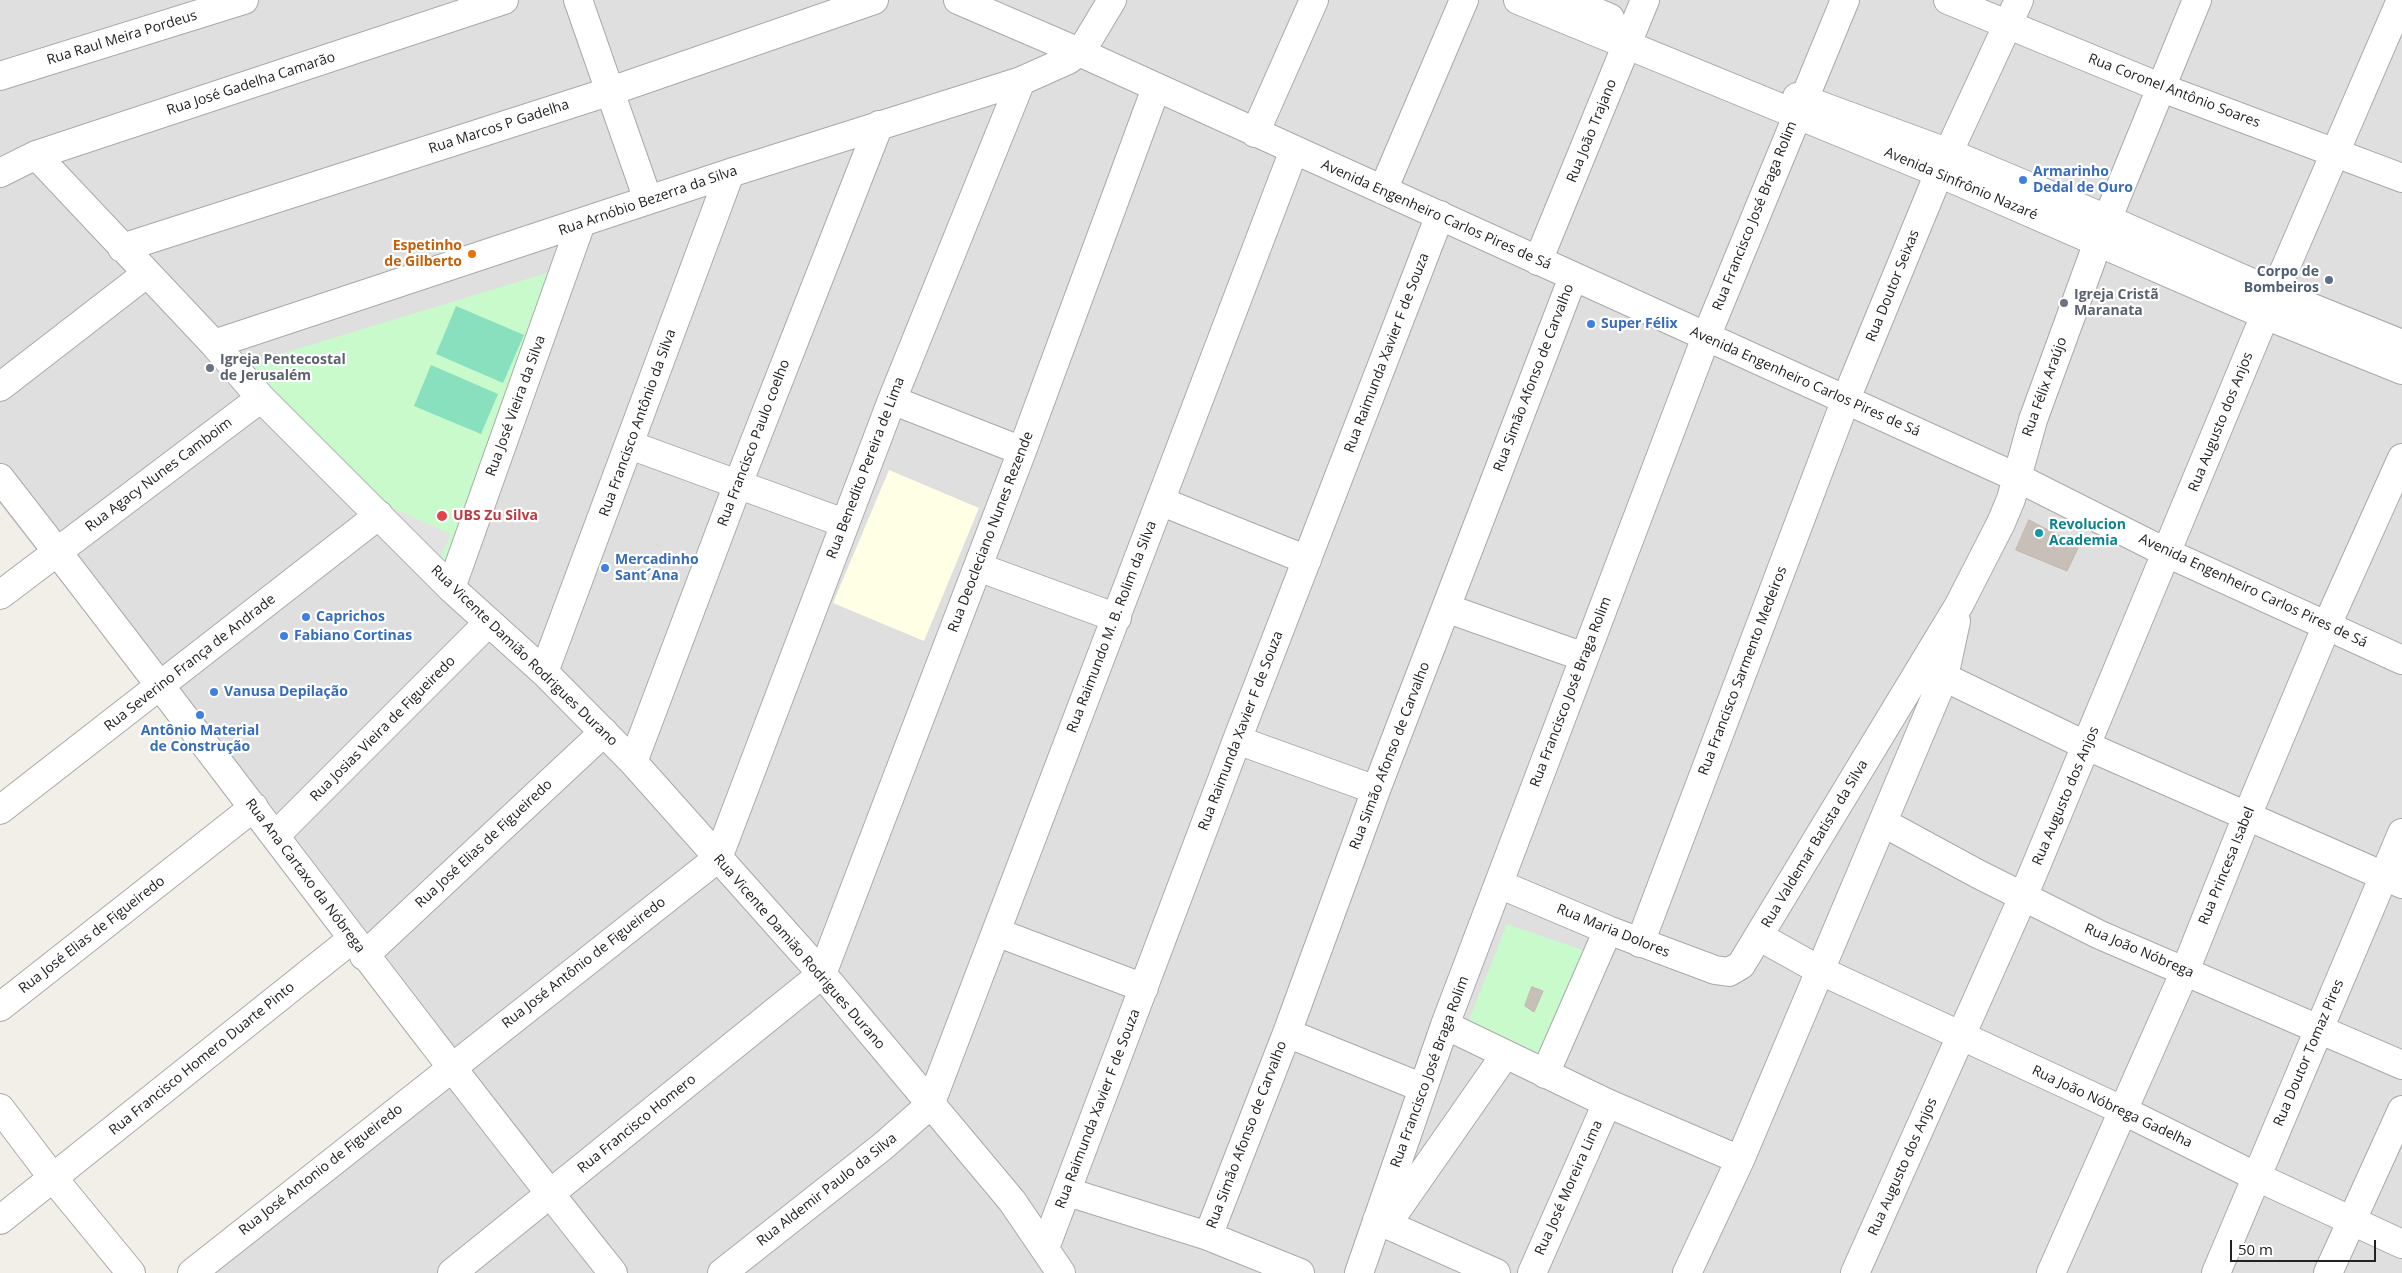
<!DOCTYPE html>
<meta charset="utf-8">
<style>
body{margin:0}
#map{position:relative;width:2402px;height:1273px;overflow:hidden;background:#f2efe9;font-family:"Open Sans",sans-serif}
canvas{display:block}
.scale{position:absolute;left:2230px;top:1240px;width:146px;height:22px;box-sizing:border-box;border:2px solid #222;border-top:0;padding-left:6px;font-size:15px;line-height:18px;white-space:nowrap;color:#222;-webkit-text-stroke:4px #fff;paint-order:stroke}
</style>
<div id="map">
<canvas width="2402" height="1273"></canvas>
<div class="scale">50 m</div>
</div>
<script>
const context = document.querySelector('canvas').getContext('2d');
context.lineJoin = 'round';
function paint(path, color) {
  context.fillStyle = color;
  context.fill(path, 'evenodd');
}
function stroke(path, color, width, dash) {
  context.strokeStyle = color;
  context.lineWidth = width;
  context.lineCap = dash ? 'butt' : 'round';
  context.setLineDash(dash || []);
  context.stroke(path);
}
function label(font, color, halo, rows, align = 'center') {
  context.font = font + ' "Open Sans",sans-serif';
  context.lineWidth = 4.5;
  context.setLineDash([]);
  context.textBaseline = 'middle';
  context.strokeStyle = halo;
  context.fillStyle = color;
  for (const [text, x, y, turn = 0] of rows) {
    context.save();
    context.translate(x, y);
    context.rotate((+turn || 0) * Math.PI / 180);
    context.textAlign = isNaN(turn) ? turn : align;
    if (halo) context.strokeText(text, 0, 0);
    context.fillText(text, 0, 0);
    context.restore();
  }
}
const residential = new Path2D(`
 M0 0H2402V1273H185L440 1064 0 504Z`);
const education = new Path2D(`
 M889 470 979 508 924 641 833 603Z`);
const park = new Path2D(`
 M570 266 452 585 241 366Z
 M1507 924 1588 952 1537 1069 1464 1032Z`);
const pitch = new Path2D(`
 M456 306 524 335 503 383 436 354Z
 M431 365 498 394 481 434 414 406Z`);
const parking = new Path2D(`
 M392 508 451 534 434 570 386 520Z`);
const building = new Path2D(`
 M2029 520 2079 546 2067 571 2016 550Z
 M1532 987 1543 991 1534 1012 1525 1006Z`);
const minor = new Path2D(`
 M578 0 648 200
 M958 0 1079 52 2016 477 2167 553 2402 660
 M1518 0 1939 173 2265 315 2402 370
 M1568 0 1610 18
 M1948 0 2162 88 2402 178
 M0 76 244 0
 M1797 97 1949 153 2107 219 2275 293 2402 344
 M1255 133 1314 0
 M36 155 214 344 261 398 451 588 544 672 633 762 822 974 1012 1201 1061 1273
 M0 173 36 155 504 0
 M1383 190 1464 0
 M122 248 608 92 874 0
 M1538 261 1645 0
 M214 344 730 173 1021 81 1068 60 1079 52 1085 45 1112 0
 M0 387 146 274
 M892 400 1022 451
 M630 445 844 523
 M0 478C206 742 404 1011 613 1273
 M1160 501 1307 560
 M978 567 1117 618
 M451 588 581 223
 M0 595 261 398
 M1446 608 1584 657
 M544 672 730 173
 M1944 677 2087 746 2402 884
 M1237 740 1376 790
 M633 762 738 484 879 125
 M0 810 379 515
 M1884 823 1978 874 2100 935 2402 1065
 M276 835 489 622
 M1499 884 1608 930 1715 970 1729 972 1741 965 1959 605 2001 523 2011 499 2033 420 2098 242 2197 0
 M996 932 1144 988
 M1760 937 1821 971 2122 1110 2257 1177 2402 1244
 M1640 943 1846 399 1939 173 2019 0
 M364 956 604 732
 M0 1007 254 807
 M1445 1025 1607 1103 1740 1160
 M1287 1033 1423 1088
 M1545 1074 1608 930
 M0 1108 53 1178 131 1273
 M1068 1192 1208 1236 1300 1273
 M0 1220 352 939
 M1377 1220 1496 1273
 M1387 1224 1505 1055
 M1208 1236 1287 1033 1376 790 1573 277
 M1045 1248 1237 740 1440 215
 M192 1273 718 858 892 400 1021 81
 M452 1273 822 974 1022 451 1156 88
 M722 1273 882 1147 930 1105 1294 150
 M1359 1273 1445 1025 1706 337 1845 0
 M1532 1273 1607 1103
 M1687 1273 1740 1160 1944 677 1956 621
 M1855 1273 2023 897 2265 315 2401 0
 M2051 1273 2185 971 2247 816 2327 625 2402 458
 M2216 1273 2402 833
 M2328 1273 2402 1110`);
const markers = [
 [2023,180,5,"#3f7fe0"],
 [472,254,5,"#e8710a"],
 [2329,280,5,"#5c6f8a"],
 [2064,303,5,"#6b7280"],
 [1591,324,5,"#3f7fe0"],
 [210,368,5,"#6b7280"],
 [442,516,6,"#e0444e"],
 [2039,533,5,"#0f9aa8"],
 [605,568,5,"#3f7fe0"],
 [306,617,5,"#3f7fe0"],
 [284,636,5,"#3f7fe0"],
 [214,692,5,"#3f7fe0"],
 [200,715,5,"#3f7fe0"]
];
const streetNames = [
 ["Rua Raul Meira Pordeus",122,38,-17],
 ["Rua José Gadelha Camarão",251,84,-18],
 ["Rua Coronel Antônio Soares",2174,91,21],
 ["Rua Marcos P Gadelha",499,127,-18],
 ["Rua João Trajano",1592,131,-68],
 ["Avenida Sinfrônio Nazaré",1961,184,23],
 ["Rua Arnóbio Bezerra da Silva",648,201,-19],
 ["Avenida Engenheiro Carlos Pires de Sá",1436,215,24],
 ["Rua Francisco José Braga Rolim",1755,216,-68],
 ["Rua Doutor Seixas",1893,286,-68],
 ["Rua Raimunda Xavier F de Souza",1387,353,-69],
 ["Rua Simão Afonso de Carvalho",1534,378,-69],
 ["Avenida Engenheiro Carlos Pires de Sá",1805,382,24],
 ["Rua Félix Araújo",2045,387,-70],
 ["Rua José Vieira da Silva",516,406,-70],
 ["Rua Augusto dos Anjos",2221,422,-68],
 ["Rua Francisco Antônio da Silva",638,423,-70],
 ["Rua Francisco Paulo coelho",754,443,-69],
 ["Rua Benedito Pereira de Lima",866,468,-69],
 ["Rua Agacy Nunes Camboim",159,475,-37],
 ["Rua Deocleciano Nunes Rezende",991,532,-69],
 ["Avenida Engenheiro Carlos Pires de Sá",2253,591,25],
 ["Rua Raimundo M. B. Rolim da Silva",1112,627,-69],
 ["Rua Vicente Damião Rodrigues Durano",524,656,44],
 ["Rua Severino França de Andrade",190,663,-38],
 ["Rua Francisco Sarmento Medeiros",1743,671,-69],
 ["Rua Francisco José Braga Rolim",1571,692,-69],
 ["Rua Josias Vieira de Figueiredo",383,729,-45],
 ["Rua Raimunda Xavier F de Souza",1241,731,-69],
 ["Rua Simão Afonso de Carvalho",1390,756,-69],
 ["Rua Augusto dos Anjos",2066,796,-67],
 ["Rua José Elias de Figueiredo",484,844,-43],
 ["Rua Valdemar Batista da Silva",1815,844,-59],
 ["Rua Princesa Isabel",2227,866,-68],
 ["Rua Ana Cartaxo da Nóbrega",305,876,53],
 ["Rua Maria Dolores",1613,931,22],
 ["Rua José Elias de Figueiredo",92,935,-38],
 ["Rua João Nóbrega",2139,951,23],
 ["Rua Vicente Damião Rodrigues Durano",799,952,49],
 ["Rua José Antônio de Figueiredo",584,963,-38],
 ["Rua Doutor Tomaz Pires",2309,1053,-67],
 ["Rua Francisco Homero Duarte Pinto",202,1059,-39],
 ["Rua Francisco José Braga Rolim",1430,1072,-70],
 ["Rua João Nóbrega Gadelha",2112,1107,25],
 ["Rua Raimunda Xavier F de Souza",1098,1109,-69],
 ["Rua Francisco Homero",637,1124,-39],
 ["Rua Simão Afonso de Carvalho",1247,1135,-69],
 ["Rua Augusto dos Anjos",1903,1167,-66],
 ["Rua José Antonio de Figueiredo",321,1170,-38],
 ["Rua José Moreira Lima",1569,1188,-66],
 ["Rua Aldemir Paulo da Silva",827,1190,-38]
];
const shopNames = [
 ["Armarinho",2033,172],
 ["Dedal de Ouro",2033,188],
 ["Super Félix",1601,324],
 ["Mercadinho",615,560],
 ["Sant´Ana",615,576],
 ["Caprichos",316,617],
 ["Fabiano Cortinas",294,636],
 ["Vanusa Depilação",224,692],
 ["Antônio Material",200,731,"center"],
 ["de Construção",200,747,"center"]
];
const foodNames = [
 ["Espetinho",462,246],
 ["de Gilberto",462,262]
];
const serviceNames = [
 ["Corpo de",2319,272],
 ["Bombeiros",2319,288]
];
const worshipNames = [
 ["Igreja Cristã",2074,295],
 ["Maranata",2074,311],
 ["Igreja Pentecostal",220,360],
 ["de Jerusalém",220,376]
];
const healthNames = [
 ["UBS Zu Silva",453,516]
];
const cultureNames = [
 ["Revolucion",2049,525],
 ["Academia",2049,541]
];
paint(residential, '#e0dfdf');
paint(education, '#ffffe5');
paint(park, '#c8facc');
paint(pitch, '#88e0be');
paint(parking, '#e2e2e2');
paint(building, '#c7bfb8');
stroke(building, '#c4b6ab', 1);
stroke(minor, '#a9a9a9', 30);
stroke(minor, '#fff', 28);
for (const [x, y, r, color] of markers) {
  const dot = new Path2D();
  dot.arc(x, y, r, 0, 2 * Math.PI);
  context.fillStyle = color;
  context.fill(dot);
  stroke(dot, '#fff', 2);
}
label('14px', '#222', '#fff', streetNames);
label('bold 14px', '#366cbe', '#fff', shopNames, 'left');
label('bold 14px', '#c56008', '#fff', foodNames, 'right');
label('bold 14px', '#4e5e75', '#fff', serviceNames, 'right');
label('bold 14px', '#5b616d', '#fff', worshipNames, 'left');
label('bold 14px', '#be3a42', '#fff', healthNames, 'left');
label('bold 14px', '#0d838f', '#fff', cultureNames, 'left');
</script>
